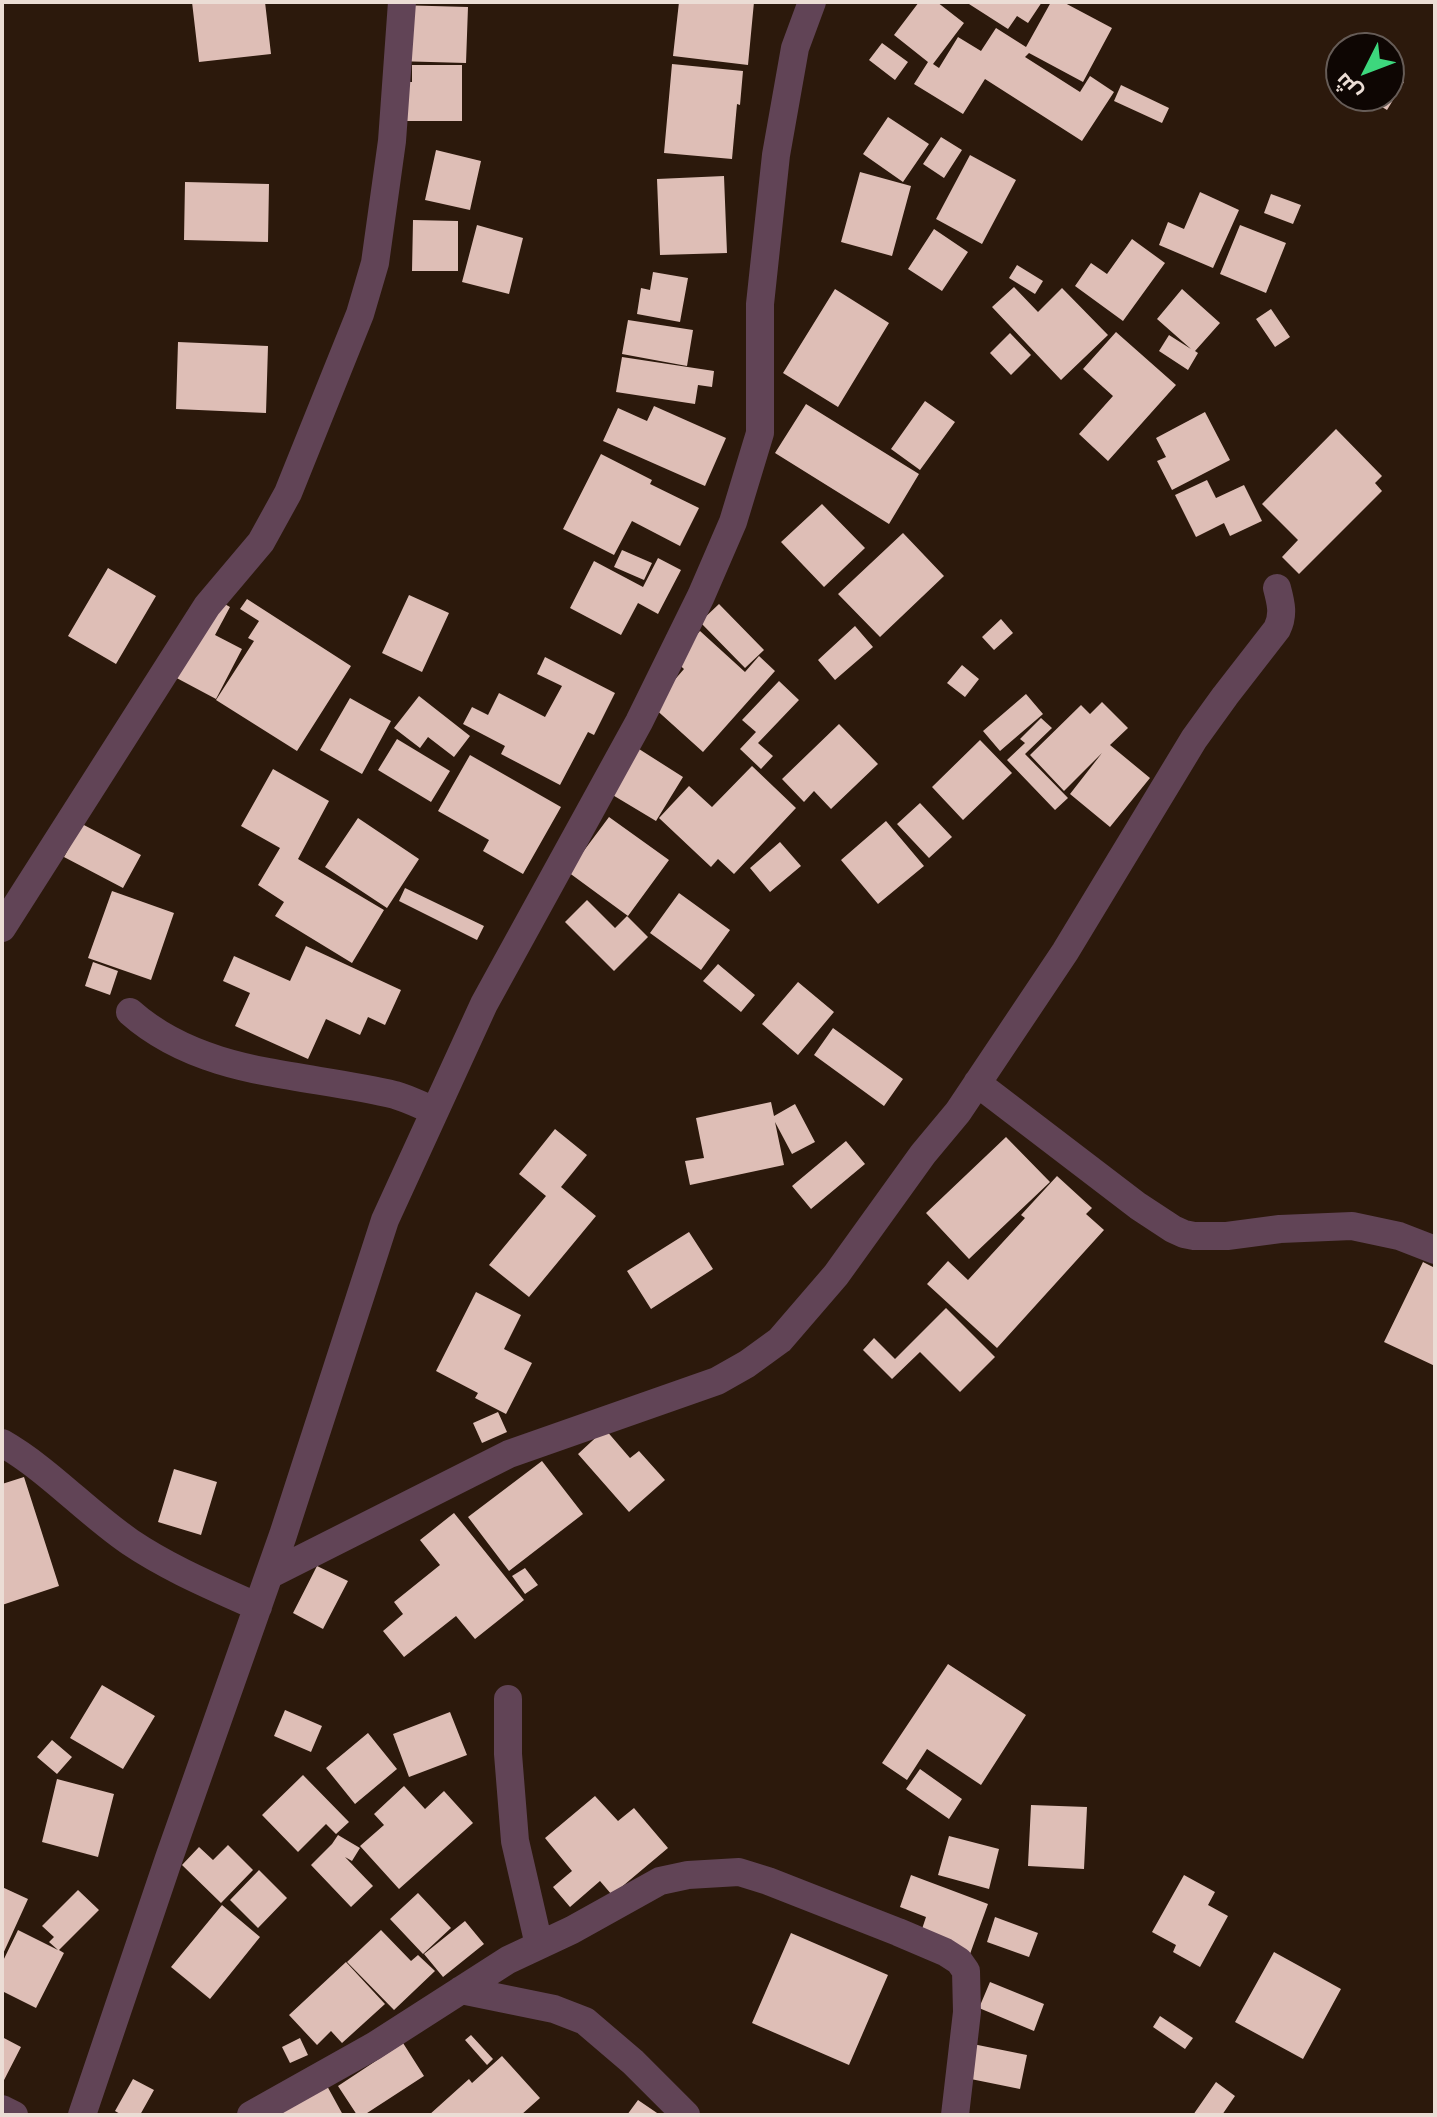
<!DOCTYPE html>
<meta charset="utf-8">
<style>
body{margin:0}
#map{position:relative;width:1437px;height:2117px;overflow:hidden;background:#2c190c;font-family:Signika,Cairo,sans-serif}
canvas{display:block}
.frame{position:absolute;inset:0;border:4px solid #ebddd5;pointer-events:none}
.north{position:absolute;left:1325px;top:32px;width:80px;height:80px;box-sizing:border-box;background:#0e0603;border:2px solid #665c57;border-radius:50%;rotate:228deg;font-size:22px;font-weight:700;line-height:32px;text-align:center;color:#ebddd5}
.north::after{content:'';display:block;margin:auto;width:28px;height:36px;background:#3dd77d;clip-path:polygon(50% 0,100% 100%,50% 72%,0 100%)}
</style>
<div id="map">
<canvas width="1437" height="2117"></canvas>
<div class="frame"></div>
<div class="north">ش</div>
</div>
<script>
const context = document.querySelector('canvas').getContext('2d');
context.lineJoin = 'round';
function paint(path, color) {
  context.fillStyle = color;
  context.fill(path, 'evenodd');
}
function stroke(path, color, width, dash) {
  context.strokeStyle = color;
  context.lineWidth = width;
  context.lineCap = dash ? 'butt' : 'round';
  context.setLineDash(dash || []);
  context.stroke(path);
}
const building = new Path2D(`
 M192 2H265L271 54 199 62Z
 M679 2H754L748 65 673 56Z
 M919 2H937L964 23 933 64 939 68 958 37 981 51 996 28 1026 47 1051 2H1063L1112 28 1083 82 1029 53 1025 57 1080 92 1090 76 1114 92 1082 141 985 79 963 114 914 84 928 62 894 35Z
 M971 2H1042L1028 23 1017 16 1008 29 969 4Z
 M396 5 468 7 466 63 395 61Z
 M882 43 908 62 895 80 869 60Z
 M672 64 743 71 740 105 737 104 732 159 664 153Z
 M412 65H462V121H388L389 81 412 82Z
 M1389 73 1404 82 1387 110 1364 96H1389Z
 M1121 85 1169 108 1162 123 1114 101Z
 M888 117 929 144 903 182 863 154Z
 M941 137 962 150 944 178 923 164Z
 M436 150 481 161 470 210 425 200Z
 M970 155 1016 180 982 244 936 219Z
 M860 172 911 186 892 256 841 242Z
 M724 176 727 253 660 255 657 179Z
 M185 182 269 184 268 242 184 240Z
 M1200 192 1239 210 1213 268 1159 245 1168 222 1184 229Z
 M1271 194 1301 205 1293 224 1264 213Z
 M413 220 458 221V271H412Z
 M477 225 523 238 509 294 462 282Z
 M1240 225 1286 243 1266 293 1220 274Z
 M934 229 968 252 942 291 908 269Z
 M1132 239 1165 263 1123 321 1075 286 1091 263 1107 274Z
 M1017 265 1043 281 1035 294 1009 278Z
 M653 272 688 278 680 322 637 314 641 288 650 290Z
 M1014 287 1038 312 1062 288 1108 335 1061 380 992 307Z
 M835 289 889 323 838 407 783 373Z
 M1182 289 1220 323 1195 351 1198 353 1188 370 1159 351 1169 335 1191 349 1157 319Z
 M1271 309 1290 337 1275 347 1256 319Z
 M628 320 693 330 687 366 622 354Z
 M1116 332 1176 385 1108 461 1079 434 1113 396 1083 369Z
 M1010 333 1031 355 1011 375 990 353Z
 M178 342 268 346 266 413 176 409Z
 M622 357 714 371 712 387 698 385 695 404 616 392Z
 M925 401 955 422 920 470 891 449Z
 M806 404 919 474 889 524 775 453Z
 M654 406 726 438 705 486 603 441 618 408 647 421Z
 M1205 412 1230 460 1172 490 1157 461 1166 457 1156 438Z
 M1336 429 1382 476 1375 483 1382 491 1299 574 1282 557 1298 540 1262 504Z
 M601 454 652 480 650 484 699 508 680 546 632 521 614 555 563 529Z
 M1207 480 1216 498 1244 485 1262 521 1230 536 1224 523 1196 537 1175 495Z
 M822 504 865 548 824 587 781 542Z
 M903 533 944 576 880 637 838 594Z
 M622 550 652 563 644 580 614 567Z
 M658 558 681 570 658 614 638 603 621 635 570 608 594 561 643 587Z
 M108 568 156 596 116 664 68 636Z
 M409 595 449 613 422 672 382 653Z
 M212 597 230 607 215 635 242 649 216 699 171 675Z
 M247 599 351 666 297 751 216 700 254 641 248 638 259 621 240 609Z
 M719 604 764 650 745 668 700 622Z
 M1001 619 1013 633 994 650 982 637Z
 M855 626 873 647 835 680 818 660Z
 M700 631 745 672 759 656 775 671 703 752 652 706 684 669 674 660Z
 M545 657 615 693 594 735 588 732 560 785 501 754 505 746 463 724 472 707 488 715 499 693 545 717 562 686 537 674Z
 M962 665 979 679 965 697 947 683Z
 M779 681 799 700 758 743 773 756 761 769 740 749 756 732 742 720Z
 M1026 694 1043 714 1000 751 983 731Z
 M419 696 470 736 454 757 428 737 420 748 394 728Z
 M350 698 391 721 362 774 320 750Z
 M1102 702 1128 728 1110 745 1150 778 1110 827 1070 794 1102 753 1064 791 1030 755 1081 705 1090 714Z
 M1041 718 1052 728 1025 754 1068 798 1055 810 1007 760 1025 743 1020 739Z
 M839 724 878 764 831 809 814 791 804 802 782 779Z
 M397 739 450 771 431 802 378 770Z
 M980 740 1012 773 963 820 932 787Z
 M639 749 683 777 656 821 611 794Z
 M470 755 561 807 523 874 483 851 489 840 438 811Z
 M752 766 796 808 734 874 718 859 711 867 659 818 689 786 712 807Z
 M273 769 329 801 298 859 384 910 352 963 275 916 284 902 258 885 280 848 241 826Z
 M920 803 952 837 929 858 897 824Z
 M609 817 669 860 628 916 568 872Z
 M358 818 419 859 387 908 325 867Z
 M886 821 924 866 878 904 841 860Z
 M82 824 141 855 123 888 64 857Z
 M780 842 801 866 770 892 750 868Z
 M405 888 484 926 477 940 399 901Z
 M112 891 174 913 151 980 88 958Z
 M679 893 730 930 701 970 650 933Z
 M587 900 615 928 627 916 648 937 614 971 565 922Z
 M306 946 401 990 385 1025 368 1017 360 1035 326 1019 308 1059 235 1026 250 993 223 981 234 956 290 981Z
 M93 962 118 971 110 995 85 986Z
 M718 964 755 995 741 1012 703 981Z
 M798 982 834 1012 798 1055 762 1024Z
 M833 1028 903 1079 884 1106 814 1055Z
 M771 1102 774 1116 795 1104 815 1142 792 1154 775 1122 784 1165 690 1185 685 1161 704 1158 696 1118Z
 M555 1129 587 1155 561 1187 596 1216 529 1297 489 1265 546 1196 519 1174Z
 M1006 1137 1050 1182 969 1259 926 1213Z
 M846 1141 865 1164 811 1209 792 1186Z
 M1057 1176 1092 1208 1086 1214 1104 1230 997 1348 927 1284 948 1261 968 1280 1025 1218 1021 1215Z
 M689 1232 713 1269 651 1309 627 1271Z
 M1423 1262 1435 1268V1366L1384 1342Z
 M476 1292 521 1315 504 1349 532 1363 506 1414 475 1398 478 1393 436 1371Z
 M946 1308 995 1357 960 1392 920 1352 892 1379 863 1350 874 1338 895 1359Z
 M498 1412 507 1432 482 1443 473 1423Z
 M605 1429 630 1458 639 1451 665 1480 629 1512 578 1454Z
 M542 1461 583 1514 509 1571 468 1517Z
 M174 1469 217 1482 201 1535 158 1522Z
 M24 1477 59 1586 2 1605V1484Z
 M454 1513 524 1600 475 1639 456 1616 404 1657 383 1631 403 1614 394 1602 440 1565 420 1540Z
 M317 1566 348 1581 323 1629 293 1613Z
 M525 1568 538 1585 525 1594 512 1576Z
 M948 1664 1026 1715 981 1785 927 1749 907 1780 882 1763Z
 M102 1685 155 1716 123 1769 70 1738Z
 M285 1710 322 1726 311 1752 274 1736Z
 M450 1712 467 1755 409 1777 393 1734Z
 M368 1733 397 1769 355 1804 326 1768Z
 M52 1740 72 1757 57 1774 37 1757Z
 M920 1769 962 1799 949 1819 906 1789Z
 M303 1775 349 1822 336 1834 326 1824 298 1852 262 1815Z
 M57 1779 114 1794 98 1857 42 1842Z
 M404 1786 425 1809 444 1791 473 1823 399 1889 360 1846 384 1825 374 1814Z
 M595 1796 618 1821 634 1808 668 1848 612 1895 600 1881 570 1907 553 1887 572 1871 545 1838Z
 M1031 1805 1087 1807 1084 1869 1028 1866Z
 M338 1835 360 1848 352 1861 345 1857 373 1886 351 1907 311 1865 332 1844Z
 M949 1836 999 1849 989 1889 938 1875Z
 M228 1845 253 1870 221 1903 182 1865 199 1847 213 1860Z
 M259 1870 287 1898 258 1928 230 1900Z
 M911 1875 988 1904 970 1954 920 1935 926 1917 900 1907Z
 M1184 1875 1215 1892 1208 1905 1228 1916 1200 1967 1173 1952 1176 1945 1152 1932Z
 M2 1887 28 1899 2 1956Z
 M78 1890 99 1910 59 1950 64 1953 36 2008 2 1991V1963L18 1930 58 1950 49 1942 54 1937 42 1926Z
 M418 1893 451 1928 423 1954 390 1919Z
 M222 1905 260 1937 210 1999 171 1967Z
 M995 1917 1038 1933 1029 1957 987 1942Z
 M465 1921 484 1944 443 1977 424 1954Z
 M381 1930 411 1961 418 1955 435 1971 394 2010 347 1962Z
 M791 1933 888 1975 849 2065 752 2023Z
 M1274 1952 1341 1989 1303 2059 1235 2022Z
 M346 1962 385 2004 342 2043 331 2031 317 2045 289 2015Z
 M990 1982 1044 2004 1034 2031 979 2008Z
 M1160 2016 1193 2038 1185 2049 1153 2027Z
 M471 2035 493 2059 487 2065 465 2040Z
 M2 2037 21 2047 2 2084Z
 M300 2038 308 2055 290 2063 282 2047Z
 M963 2042 1027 2055 1020 2089 956 2076Z
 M403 2043 424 2076 364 2115H357L338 2086Z
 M502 2056 540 2098 521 2115H429L469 2079 472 2083Z
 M133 2079 154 2090 140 2115H122L115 2111Z
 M1216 2082 1235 2096 1222 2115H1193Z
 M326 2084 343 2115H268Z
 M638 2100 660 2115H627Z`);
const minor = new Path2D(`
 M2 928 207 606 261 542 288 493 360 314 375 263 392 141 402 2
 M130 1012C203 1077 305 1073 395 1095 409 1099 422 1106 435 1111
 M977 1083 1138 1206 1173 1229 1184 1234 1194 1236H1227L1280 1229 1352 1226 1399 1236 1435 1250
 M2 1443C49 1470 86 1512 130 1542 170 1569 214 1587 258 1607
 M269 1575 509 1454 717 1381 747 1364 780 1340 836 1275 923 1154 958 1112 1065 952 1194 739 1225 696 1277 629C1284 615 1281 603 1277 588
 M508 1699V1754L515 1841 539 1945
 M461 1990 554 2009 585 2021 633 2062 686 2115
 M2 2109 14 2115
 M82 2115 169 1858 283 1535 385 1220 484 1004 639 722 701 596 733 522 760 433V304L776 155 795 48 812 2
 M251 2115 374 2046 508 1960 572 1930 660 1881 688 1875 739 1872 768 1881 898 1932 945 1952 959 1961 966 1971 967 2012 955 2115`);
paint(building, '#debeb6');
stroke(minor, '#614456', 28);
</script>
